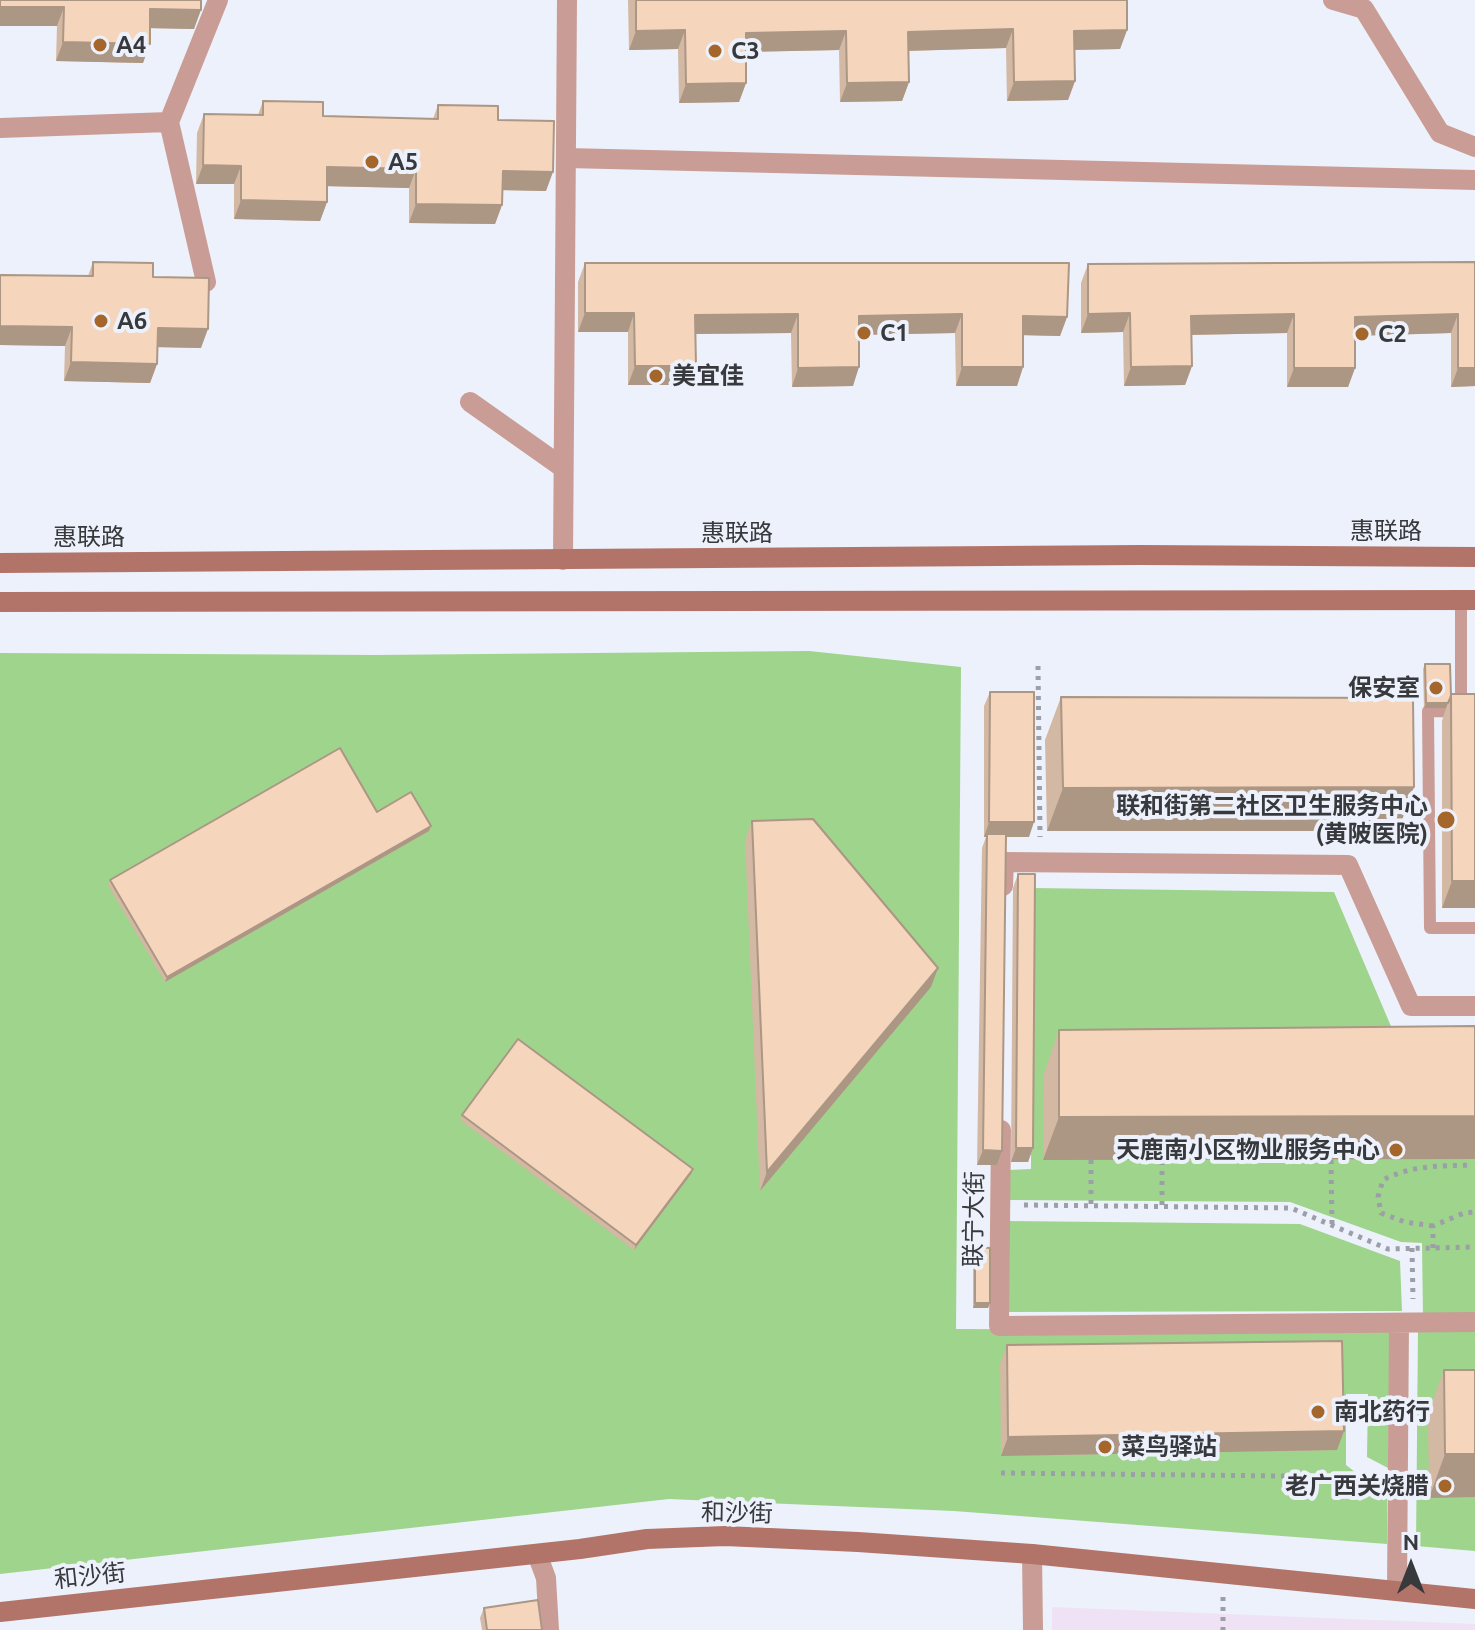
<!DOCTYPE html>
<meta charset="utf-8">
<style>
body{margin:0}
#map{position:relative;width:1475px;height:1630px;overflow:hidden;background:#edf1fb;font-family:Ubuntu,sans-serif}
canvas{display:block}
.north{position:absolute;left:1371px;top:1526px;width:80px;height:80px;-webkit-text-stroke:6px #edf1fb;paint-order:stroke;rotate:0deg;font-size:22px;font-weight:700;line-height:32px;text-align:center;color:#37393d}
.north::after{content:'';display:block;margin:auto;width:28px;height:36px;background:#37393d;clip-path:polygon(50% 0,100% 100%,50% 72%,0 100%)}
</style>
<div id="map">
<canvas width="1475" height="1630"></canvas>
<div class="north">N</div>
</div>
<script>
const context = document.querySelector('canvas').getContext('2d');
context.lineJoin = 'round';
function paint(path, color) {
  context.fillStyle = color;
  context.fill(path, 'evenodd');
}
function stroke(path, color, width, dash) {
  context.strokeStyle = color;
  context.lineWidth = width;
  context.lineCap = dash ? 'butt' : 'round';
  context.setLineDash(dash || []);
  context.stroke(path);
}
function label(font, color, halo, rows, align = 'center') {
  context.font = font + ' Ubuntu,"Noto Sans SC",sans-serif';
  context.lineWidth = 8;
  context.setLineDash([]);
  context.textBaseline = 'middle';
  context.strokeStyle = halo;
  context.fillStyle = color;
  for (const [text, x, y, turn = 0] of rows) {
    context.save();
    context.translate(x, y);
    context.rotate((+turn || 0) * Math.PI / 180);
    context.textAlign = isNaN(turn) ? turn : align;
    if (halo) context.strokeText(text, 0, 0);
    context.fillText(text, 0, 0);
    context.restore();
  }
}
const commercial = new Path2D(`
 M1052 1607 1475 1624V1630H1052Z`);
const green = new Path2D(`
 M809 651 961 667 956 1329 1391 1331 1388 1468 1367 1457 1368 1394H1346V1465L1387 1497V1544L954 1511 669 1499 0 1574V653L376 655Z
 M1032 888 1334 892 1393 1031 1475 1033V1317L1423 1318 1422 1243 1401 1242 1290 1202 1009 1200V1170L1031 1169Z
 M1008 1221 1300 1224 1400 1261 1402 1311 1009 1312Z
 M1475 1328V1551L1416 1546 1418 1329Z`);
const path = new Path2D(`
 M1038 666 1040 837
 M1091 1160V1206
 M1331 1160 1332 1225
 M1162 1161V1207
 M1024 1205 1291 1208 1388 1249 1475 1247
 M1433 1226 1405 1222 1381 1213 1378 1197 1383 1180C1411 1165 1441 1166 1472 1165
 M1412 1248 1413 1299
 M1433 1248V1226L1464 1213 1475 1212
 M1001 1473 1376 1477
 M1223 1597V1630`);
const lane = new Path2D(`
 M1461 709V600
 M1475 712 1428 711 1430 928H1475`);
const street = new Path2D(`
 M1333 0 1364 9 1440 133 1475 147
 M169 122 218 0
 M0 128 169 122 206 282
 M567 158 1475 180
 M470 402 562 467
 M563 560 567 0
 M1003 886 1004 862 1348 865 1411 1006H1475
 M1001 1130 999 1326 1475 1322
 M537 1554 546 1578 549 1630
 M1032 1554 1033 1630
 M1397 1590 1399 1323`);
const secondary = new Path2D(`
 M0 563 1141 555 1475 557
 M0 602 1475 600
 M0 1612 580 1549 647 1539 725 1536 858 1542 1032 1554 1475 1599`);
const wall = new Path2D(`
 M0 0H201L194 29 150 28 143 63 56 61 57 26Z
 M628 0H1127V30L1120 49 1074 50 1075 81 1068 100 1007 101 1006 48 909 51V82L902 101 840 102 839 50 746 52V83L739 102 679 103 678 49 629 50Z
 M263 101 323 116 433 119 438 105 498 120 546 191 502 190V205L495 224 409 223V188L327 186V202L320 221 234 219V184H196L197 133 204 114 258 115Z
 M93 262 153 277 201 348 157 347V364L150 383 64 381 65 346 0 345V275L88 276Z
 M1475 262V386L1451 387V333L1355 336V368L1348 387H1287V333L1191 335 1192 366 1185 385 1124 386 1123 332 1081 333V283L1088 264Z
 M585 263 1067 317 1060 336 1023 335V367L1017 386H956L955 333 859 335 853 386 792 387 791 333 696 334 689 385H628V332H578V282Z
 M1425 664 1451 696 1475 908H1442V721L1446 708H1424L1423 669Z
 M990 692 1029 837H1006L1002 1151 997 1165H977L982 848 986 837H984V706Z
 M1061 697 1414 787 1398 831H1047L1045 740Z
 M752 821 931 987 760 1191 745 840Z
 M431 826 429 831 165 982 108 885 110 880Z
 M1018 874 1033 1148 1028 1162H1011L1013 888Z
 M1475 1026V1159L1043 1160 1044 1074 1059 1030Z
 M462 1115 693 1169 691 1174 634 1250 460 1120Z
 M975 1247 990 1303 988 1308H973V1252Z
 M1007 1345 1344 1431 1337 1450 1001 1456 1000 1364Z
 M1444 1370H1475V1497L1429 1498 1428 1413Z
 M484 1608 542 1630H482L480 1618Z`);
const shadedWall = new Path2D(`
 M0 7H64L57 26H0Z
 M150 9 201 10 194 29 143 28Z
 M1013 29 1006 48 901 51 908 32Z
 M685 30 678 49 629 50 636 31Z
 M1127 30 1120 49 1067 50 1074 31Z
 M846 31 839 50 739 52 746 33Z
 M63 42 150 44 143 63 56 61Z
 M1075 81 1068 100 1007 101 1014 82Z
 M909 82 902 101 840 102 847 83Z
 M746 83 739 102 679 103 686 84Z
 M203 165 241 166 234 184H196Z
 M327 167 416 169 409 188 320 186Z
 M503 171 553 172 546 191 496 190Z
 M241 200 327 202 320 221 234 219Z
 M416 204 502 205 495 224 409 223Z
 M585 313H634L628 332H578Z
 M1130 313 1123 332 1081 333 1088 314Z
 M798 314 791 333 689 334 695 315Z
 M962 314 955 333 852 335 859 316Z
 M1294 314 1287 333 1184 335 1191 316Z
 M1458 314 1451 333 1348 336 1355 317Z
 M1023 316 1067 317 1060 336 1016 335Z
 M0 326 72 327 65 346 0 345Z
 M158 328 208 329 201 348 151 347Z
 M71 362 157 364 150 383 64 381Z
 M635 366H696L689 385H628Z
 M1192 366 1185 385 1124 386 1131 367Z
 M859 367 853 386 792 387 798 368Z
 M962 367H1023L1017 386H956Z
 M1294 368H1355L1348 387H1287Z
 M1458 368H1475V386L1451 387Z
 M1426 703H1448L1446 708H1424Z
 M1414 787 1398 831H1047L1063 788Z
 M989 822H1034L1029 837H987V834L986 837H984Z
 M431 826 429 831 165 982 167 977Z
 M1452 881H1475V908H1442Z
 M938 968 931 987 760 1191 767 1172Z
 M1475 1116V1159L1043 1160 1059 1117Z
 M1016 1148H1033L1028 1162H1011Z
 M983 1150 1002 1151 997 1165H977Z
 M693 1169 691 1174 634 1250 636 1245Z
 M975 1303H990L988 1308H973Z
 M1344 1431 1337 1450 1001 1456 1008 1437Z
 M1445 1454H1475V1497L1429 1498Z`);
const building = new Path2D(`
 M0 0H201V10L150 9V44L63 42 64 7H0Z
 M636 0H1127V30L1074 31 1075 81 1014 82 1013 29 908 32 909 82 847 83 846 31 746 33V83L686 84 685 30 636 31Z
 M263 101 323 102V116L438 119V105L498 106V120L554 121 553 172 503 171 502 205 416 204V169L327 167V202L241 200V166L203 165 204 114 263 115Z
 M93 262 153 263V277L209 278 208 329 158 328 157 364 71 362 72 327 0 326V275L93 276Z
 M1475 262V368H1458V314L1355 317V368H1294V314L1191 316 1192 366 1131 367 1130 313 1088 314V264Z
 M585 263H1069L1067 317 1023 316V367H962V314L859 316V367L798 368V314L695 315 696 366H635L634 313H585Z
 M1425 664H1450L1451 696 1448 703H1426Z
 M990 692H1034V822H989Z
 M1451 694H1475V881H1452Z
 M1061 697 1413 698 1414 787 1063 788Z
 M340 748 377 812 411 792 431 826 167 977 110 880Z
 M813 819 938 968 767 1172 752 821Z
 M987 834H1006L1002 1151 983 1150Z
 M1018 874H1035L1033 1148H1016Z
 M1475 1026V1116L1059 1117V1030Z
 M518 1039 693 1169 636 1245 462 1115Z
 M975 1247 990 1248V1303H975Z
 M1342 1341 1344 1431 1008 1437 1007 1345Z
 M1444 1370H1475V1454H1445Z
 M538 1600 542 1630H487L484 1608Z`);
const markers = [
 [100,45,8,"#a4662b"],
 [715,51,8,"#a4662b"],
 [372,162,8,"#a4662b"],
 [101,321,8,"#a4662b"],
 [864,333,8,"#a4662b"],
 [1362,334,8,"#a4662b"],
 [656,376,8,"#a4662b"],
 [1436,688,8,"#a4662b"],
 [1446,820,10,"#a4662b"],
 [1396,1150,8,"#a4662b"],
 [1318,1412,8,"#a4662b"],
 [1105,1447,8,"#a4662b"],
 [1445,1486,8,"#a4662b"]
];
const poiNames = [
 ["A4",116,45],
 ["C3",731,51],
 ["A5",388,162],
 ["A6",117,321],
 ["C1",880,333],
 ["C2",1378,334],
 ["美宜佳",672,376],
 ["保安室",1420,688,"right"],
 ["联和街第二社区卫生服务中心",1428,806,"right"],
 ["(黄陂医院)",1428,834,"right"],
 ["天鹿南小区物业服务中心",1380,1150,"right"],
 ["南北药行",1334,1412],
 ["菜鸟驿站",1121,1447],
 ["老广西关烧腊",1429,1486,"right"]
];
const streetNames = [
 ["惠联路",1386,531],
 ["惠联路",737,533],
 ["惠联路",89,537],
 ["联宁大街",974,1219,-89],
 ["和沙街",737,1513,1],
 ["和沙街",90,1576,-6]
];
paint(commercial, '#efe2f5');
paint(green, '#9fd48c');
stroke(path, '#9c9fa7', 5, [4, 6]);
stroke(lane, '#c99d95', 12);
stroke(street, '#c99d95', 20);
stroke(secondary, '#b27468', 20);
paint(wall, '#d3b8a3');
paint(shadedWall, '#ac9684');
paint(building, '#f5d6bd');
stroke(building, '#ac9684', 2);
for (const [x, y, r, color] of markers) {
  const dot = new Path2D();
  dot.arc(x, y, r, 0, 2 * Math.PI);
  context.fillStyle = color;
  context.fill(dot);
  stroke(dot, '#edf1fb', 3);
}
label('bold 24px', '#37393d', '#edf1fb', poiNames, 'left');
label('24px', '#37393d', '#edf1fb', streetNames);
</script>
